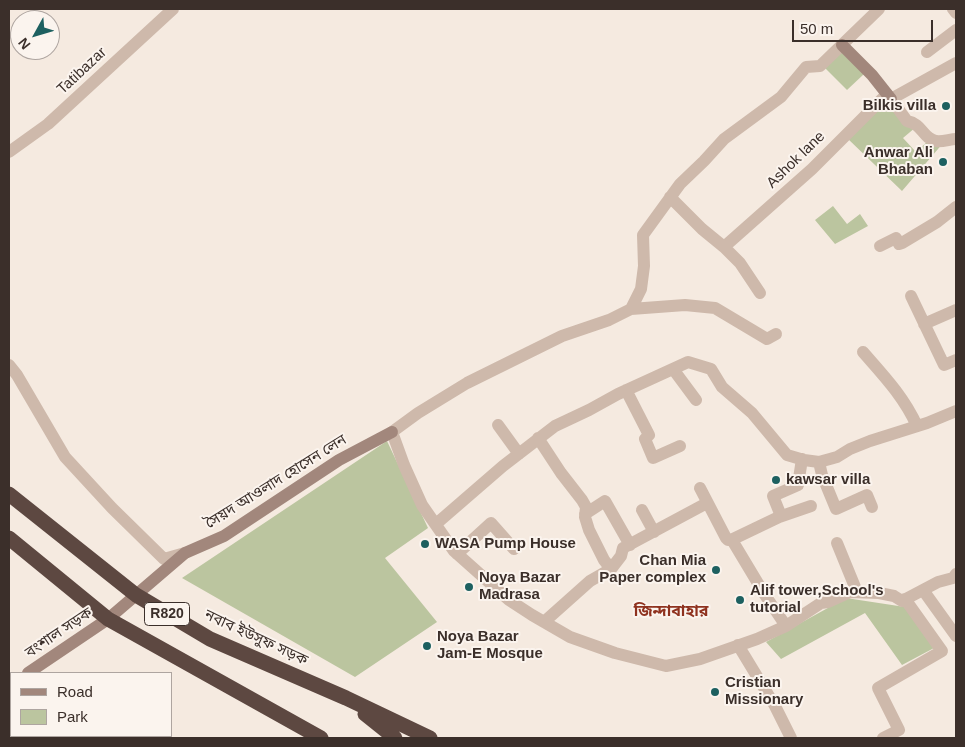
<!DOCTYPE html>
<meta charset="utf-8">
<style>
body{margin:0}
#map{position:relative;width:965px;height:747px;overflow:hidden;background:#f5eae0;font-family:Arial,sans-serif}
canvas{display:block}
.frame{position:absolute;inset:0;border:10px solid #3b2f2a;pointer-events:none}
.legend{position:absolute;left:10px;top:672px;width:162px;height:65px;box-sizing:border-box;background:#fbf4ee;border:1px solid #aea5a0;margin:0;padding:6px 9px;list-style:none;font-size:15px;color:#3b2f2a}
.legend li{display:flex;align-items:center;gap:10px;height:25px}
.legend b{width:25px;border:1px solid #aea5a0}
.north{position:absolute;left:10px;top:10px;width:50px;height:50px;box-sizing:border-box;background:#fbf4ee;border:1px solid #aea5a0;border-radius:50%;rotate:231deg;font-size:14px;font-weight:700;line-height:20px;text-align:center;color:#3b2f2a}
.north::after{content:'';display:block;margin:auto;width:18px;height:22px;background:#1d6060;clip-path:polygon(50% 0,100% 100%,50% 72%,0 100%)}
.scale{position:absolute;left:792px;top:20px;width:141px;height:22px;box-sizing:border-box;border:2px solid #3b2f2a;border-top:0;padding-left:6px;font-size:15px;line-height:18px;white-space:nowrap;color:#3b2f2a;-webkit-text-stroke:4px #fbf4ee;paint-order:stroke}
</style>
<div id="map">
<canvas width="965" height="747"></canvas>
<div class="frame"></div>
<ul class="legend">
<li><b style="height:6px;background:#a2877c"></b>Road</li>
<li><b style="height:14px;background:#bbc59f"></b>Park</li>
</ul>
<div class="north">N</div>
<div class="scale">50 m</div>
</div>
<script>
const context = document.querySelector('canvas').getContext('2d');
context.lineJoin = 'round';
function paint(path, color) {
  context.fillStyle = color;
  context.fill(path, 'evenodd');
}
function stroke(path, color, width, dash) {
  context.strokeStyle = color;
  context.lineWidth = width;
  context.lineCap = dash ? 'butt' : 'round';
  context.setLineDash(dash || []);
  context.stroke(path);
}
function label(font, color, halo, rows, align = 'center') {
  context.font = font + ' Arial,"Noto Sans Bengali",sans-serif';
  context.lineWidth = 4;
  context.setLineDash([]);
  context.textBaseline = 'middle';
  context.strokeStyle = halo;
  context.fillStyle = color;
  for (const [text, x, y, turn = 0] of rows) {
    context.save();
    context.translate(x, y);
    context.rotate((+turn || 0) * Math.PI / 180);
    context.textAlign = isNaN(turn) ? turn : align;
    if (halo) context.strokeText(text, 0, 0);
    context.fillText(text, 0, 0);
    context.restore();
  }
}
const green = new Path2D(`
 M839 50 864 74 847 90 823 66Z
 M887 99 916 127 903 138 916 152 928 141 944 142 902 191 847 138Z
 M833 206 847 224 860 214 868 226 835 244 815 220Z
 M387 441 428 528 385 558 437 622 355 677 182 578Z
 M846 598 905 607 934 648 902 665 865 613 781 659 766 642Z`);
const street = new Path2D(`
 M953 9 956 13
 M927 52 956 30
 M956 63 891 99 907 121C923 124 922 138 936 141 943 142 950 139 956 139
 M9 152 48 124 173 9
 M670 197 702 229 724 247 740 263 760 293
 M880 246 896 238 899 244 902 243 937 222 956 207
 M724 247 812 169 887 94
 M911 296 944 365 956 360
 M631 309 641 289 644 266 643 235 680 184 704 161 724 139 781 97 806 67 820 66 879 9
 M924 324 956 310
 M776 334 767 339 715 308 685 305 631 309 609 320 562 336 467 383 418 413 392 432 404 465 422 505 454 551 509 600 532 615 570 637 615 653 666 666 700 659 757 639 786 626 821 603 828 602 850 592 879 593 894 596 902 601 938 582 953 578 956 574
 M863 352C884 376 904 397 917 426
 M9 365 17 375 65 457 112 508 164 559 185 553
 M673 369 696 400
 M626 390 649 435 645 439 653 458 680 446
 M498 425 519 454
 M538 438 561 473 582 500 586 507 585 517 589 530 604 560 611 569
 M819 462 822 475 836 509 867 495 872 507
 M700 488 726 538 728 540H732L765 595 786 626
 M642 510 654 532
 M585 514 605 501 630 545
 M781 516 773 496 798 485 802 459
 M436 524 503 466 555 426 589 410 618 394 688 362 711 369 722 387 752 413 787 455 804 460 819 462 837 457 850 449 870 441 927 423 956 411
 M731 540 779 517 811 506
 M837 543 855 587 856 592
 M457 554 491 523 514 549
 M923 590 956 636
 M544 622 590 581 611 569 621 556 623 548 707 503
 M738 645 775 706 791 738
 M883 738 899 730 878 688 942 651 905 599`);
const secondary = new Path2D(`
 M842 45 872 75 891 99
 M28 673 108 619 185 553 224 536 339 460 392 432
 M9 687 11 685`);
const highway = new Path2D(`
 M9 494 136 595 210 639 346 698 430 738
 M9 538 108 619 321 738
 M365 714 395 738`);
const markers = [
 [946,106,5,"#1d6060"],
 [943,162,5,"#1d6060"],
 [776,480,5,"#1d6060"],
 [425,544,5,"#1d6060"],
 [716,570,5,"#1d6060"],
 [469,587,5,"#1d6060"],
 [740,600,5,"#1d6060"],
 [427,646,5,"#1d6060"],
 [715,692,5,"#1d6060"]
];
const shields = [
 [167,614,45]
];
const shieldNames = [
 ["R820",167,614]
];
const streetNames = [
 ["Tatibazar",82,71,-43],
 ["Ashok lane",796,160,-44],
 ["সৈয়দ আওলাদ হোসেন লেন",276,482,-32],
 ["বংশাল সড়ক",59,633,-34],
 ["নবাব ইউসুফ সড়ক",256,638,25]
];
const poiNames = [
 ["Bilkis villa",936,106,"right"],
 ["Anwar Ali",933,153,"right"],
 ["Bhaban",933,170,"right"],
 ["kawsar villa",786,480],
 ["WASA Pump House",435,544],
 ["Chan Mia",706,561,"right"],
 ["Paper complex",706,578,"right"],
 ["Noya Bazar",479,578],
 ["Madrasa",479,595],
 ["Alif tower,School's",750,591],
 ["tutorial",750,608],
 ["Noya Bazar",437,637],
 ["Jam-E Mosque",437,654],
 ["Cristian",725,683],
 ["Missionary",725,700]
];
const neighbourhoodNames = [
 ["জিন্দাবাহার",671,612]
];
paint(green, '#bbc59f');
stroke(street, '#ceb9ab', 12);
stroke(secondary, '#a2877c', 12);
stroke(highway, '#5d4841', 15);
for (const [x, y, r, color] of markers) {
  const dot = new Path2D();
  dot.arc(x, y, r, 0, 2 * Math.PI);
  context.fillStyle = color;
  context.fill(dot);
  stroke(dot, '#fbf4ee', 2);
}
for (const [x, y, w] of shields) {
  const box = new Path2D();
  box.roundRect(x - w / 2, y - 11.5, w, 23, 4);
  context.fillStyle = '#fbf4ee';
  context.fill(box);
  stroke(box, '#3b2f2a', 1);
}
label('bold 14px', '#3b2f2a', null, shieldNames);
label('15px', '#3b2f2a', '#fbf4ee', streetNames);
label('bold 15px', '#3b2f2a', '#fbf4ee', poiNames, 'left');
label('bold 16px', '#8f321f', '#fbf4ee', neighbourhoodNames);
</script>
